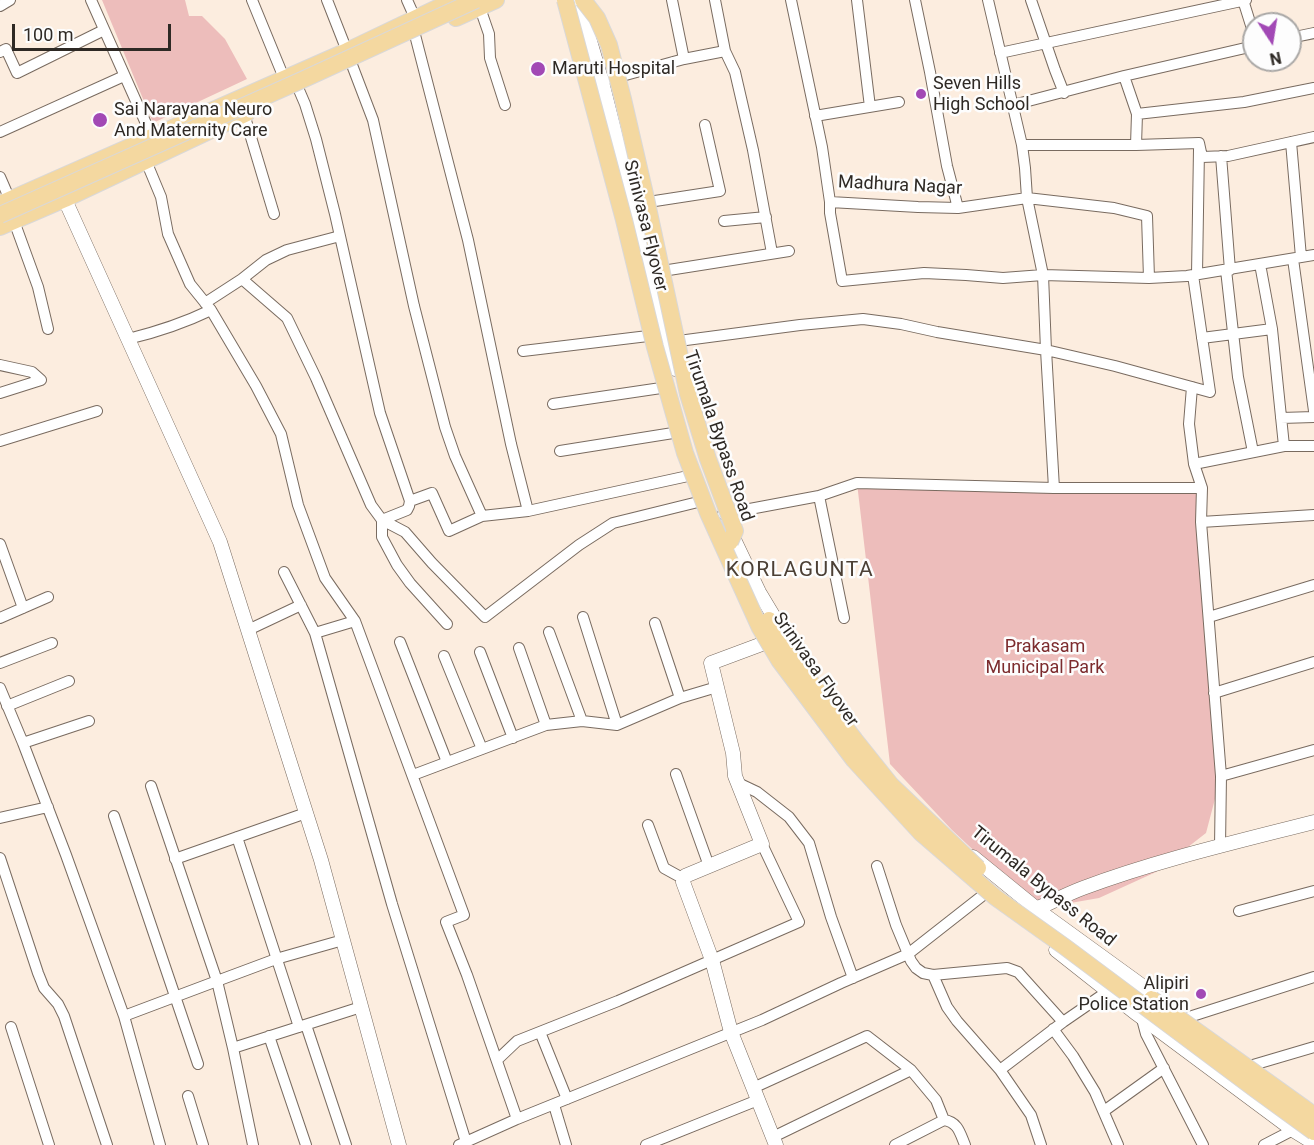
<!DOCTYPE html>
<style>
body{margin:0}
#map{position:relative;width:1314px;height:1145px;overflow:hidden;background:#fceddf;font-family:Roboto,sans-serif}
canvas{display:block}
.north{position:absolute;left:1242px;top:12px;width:60px;height:60px;box-sizing:border-box;background:#fdfdfd;border:2px solid #aaa8a6;border-radius:50%;rotate:168deg;font-size:16px;font-weight:700;line-height:24px;text-align:center;color:#2e2924}
.north::after{content:'';display:block;margin:auto;width:21px;height:27px;background:#a249b5;clip-path:polygon(50% 0,100% 100%,50% 72%,0 100%)}
.scale{position:absolute;left:12px;top:24px;width:159px;height:27px;box-sizing:border-box;border:3px solid #2e2924;border-top:0;padding-left:8px;font-size:18px;line-height:21px;white-space:nowrap;color:#2e2924;-webkit-text-stroke:4px #fdfdfd;paint-order:stroke}
</style>
<div id="map">
<canvas width="1314" height="1145"></canvas>
<div class="north">N</div>
<div class="scale">100 m</div>
</div>
<script>
const context = document.querySelector('canvas').getContext('2d');
context.lineJoin = 'round';
function paint(path, color) {
  context.fillStyle = color;
  context.fill(path, 'evenodd');
}
function stroke(path, color, width, dash) {
  context.strokeStyle = color;
  context.lineWidth = width;
  context.lineCap = dash ? 'butt' : 'round';
  context.setLineDash(dash || []);
  context.stroke(path);
}
function label(font, color, halo, rows, align = 'center') {
  context.font = font + ' Roboto,sans-serif';
  context.lineWidth = 5;
  context.setLineDash([]);
  context.textBaseline = 'middle';
  context.strokeStyle = halo;
  context.fillStyle = color;
  for (const [text, x, y, turn = 0] of rows) {
    context.save();
    context.translate(x, y);
    context.rotate((+turn || 0) * Math.PI / 180);
    context.textAlign = isNaN(turn) ? turn : align;
    if (halo) context.strokeText(text, 0, 0);
    context.fillText(text, 0, 0);
    context.restore();
  }
}
const green = new Path2D(`
 M102 0H185L189 16H202L225 39 247 79 153 123Z
 M857 483 1202 488 1221 776 1206 833 1156 872 1099 898 1036 909 952 830 890 764Z`);
const minor = new Path2D(`
 M91 0 152 137
 M252 0 284 78
 M327 0 347 51
 M407 0 415 18
 M672 0 684 59
 M715 0 725 51 735 72 753 150 772 253
 M791 0 822 147 830 202 918 207 958 208 1027 198 1114 208 1147 216 1149 278
 M857 0 870 107
 M915 0 930 72 947 166 958 208
 M988 0 1022 145 1025 168 1027 198 1043 275 1046 350 1054 488
 M1031 0 1055 70 1064 93
 M1243 0 1254 35
 M0 6 10 0
 M480 8 489 34 490 58 505 105
 M415 35 468 240 511 444 528 511
 M1290 38 1314 33
 M0 52 6 49 17 73 104 30
 M1000 53 1246 0
 M352 65 373 120 414 306 445 427 455 456 482 516
 M611 79 684 59 725 51
 M299 90 305 104 316 139 335 214 380 413 410 501 409 506 407 510 382 520
 M1013 105 1124 76 1254 46
 M244 114 274 214
 M1137 114 1244 102 1314 88
 M815 116 899 102
 M0 132 124 76
 M1291 142 1301 257
 M1022 145H1136L1137 114 1124 76
 M1136 145 1199 143 1202 157 1228 156 1314 137
 M1221 156 1230 270
 M146 161 161 197 168 234 190 284 211 310 256 386 281 434 298 505 325 578 355 621 464 915 446 922 467 975 517 1119
 M0 177 10 200
 M830 202V213L842 281 924 273 966 275 1003 278 1043 275 1149 278 1187 276 1314 255
 M642 203 720 191 705 125
 M14 221 38 287 48 329
 M724 221 766 217
 M1293 259 1314 411
 M1260 264 1272 329 1284 446
 M1226 270 1238 377 1253 452
 M656 272 789 251
 M1197 274 1199 149
 M242 279 287 318 316 378 371 505 382 520V537L397 565 410 583 447 624
 M205 303 242 279 266 260 287 250 340 236
 M1202 338 1272 329
 M128 339C157 332 184 323 211 310
 M671 342 800 325 863 319 901 324 937 332 1046 350 1115 366 1210 392 1193 275
 M523 351 648 336
 M0 365 32 372 41 380
 M1192 387 1189 424 1194 464 1202 488
 M0 393 41 380
 M553 404 661 388
 M1281 418 1314 417
 M0 441 97 411
 M560 451 673 433
 M1194 464 1284 446H1314
 M819 496 844 618
 M410 501 432 493 449 531 482 516 528 511 688 476
 M723 514 819 496 857 483 1054 488H1202L1201 522 1221 776 1220 846
 M382 520 405 532 432 563 485 617 579 545 613 523 698 502
 M1201 522 1314 515
 M0 544 23 608
 M284 572 315 633 392 904 466 1142
 M583 617 617 725
 M1209 617 1314 585
 M0 618 48 597
 M655 623 680 698 717 687
 M248 630 301 605
 M549 632 582 721
 M315 633 355 621
 M400 642 447 762
 M519 648 546 725
 M480 652 513 738
 M444 656 482 749
 M0 663 52 643
 M0 688 23 743
 M1214 693 1314 662
 M7 706 69 681
 M89 721 23 743 66 855 124 1016 160 1145
 M676 774 709 866
 M413 775 546 725 582 721 617 725 680 698
 M1221 776 1314 750
 M738 783 757 792 789 817 809 843 831 917 853 978
 M114 816 198 1064
 M0 818 48 807
 M648 825 664 868 684 879
 M237 837 299 1027
 M0 858 38 973 44 988 58 1004 64 1016 107 1145
 M175 859 306 813
 M877 866 896 925 911 961 916 968 923 973 933 975 1007 968 1018 972 1063 1022
 M1239 911 1314 891
 M933 975 947 1007 957 1021 1000 1070
 M124 1016 217 981 151 786
 M1139 1016 1142 1019 1146 1034 1203 1145
 M1186 1018 1314 977
 M306 1025 346 1145
 M11 1027 49 1145
 M1053 1029 1073 1056 1095 1092 1118 1145
 M540 1032 567 1099
 M269 1036 306 1145
 M233 1048 361 1007
 M497 1060 517 1041 618 1001 799 922 762 844
 M1253 1065 1314 1047
 M753 1088 867 1036 911 1070 936 1100 944 1120
 M188 1096 203 1145
 M554 1105 566 1145
 M1104 1111 1164 1068
 M773 1137 911 1070
 M253 1145 233 1048 217 981 276 959 343 940
 M459 1145 517 1119 762 1020 841 983 908 954 982 896
 M646 1145 758 1100
 M895 1145 944 1120C958 1122 960 1133 965 1145
 M1041 1145 1031 1115 1000 1070 1063 1022 1108 991
 M1264 1145 1293 1130`);
const tertiary = new Path2D(`
 M578 0 602 82 675 369
 M61 191 220 542 321 860 399 1145
 M729 529 759 592 780 627
 M775 638 762 644 711 663 733 753 735 776 762 844 685 876 683 882 712 960 731 1032 776 1145
 M973 857 1043 914 1163 1001
 M1033 914 1036 909C1052 902 1067 894 1083 888 1158 860 1236 842 1314 822
 M1056 950 1137 1014 1293 1130 1314 1143`);
const primary = new Path2D(`
 M456 18 496 0
 M0 204 347 51 454 0
 M0 227 65 199 247 113`);
const primaryBridge = new Path2D(`
 M565 0 624 220 655 347 685 453 708 513 760 628 779 660 854 760 921 833 995 897 1065 947 1255 1089 1314 1132
 M583 0 597 18 609 45 623 99 645 194 688 394 708 459 735 531 730 542
 M0 215 302 80 476 0
 M769 620 791 656 855 740 891 785 978 868
 M1152 999 1314 1115`);
const markers = [
 [538,69,8,"#a249b5"],
 [921,94,6,"#a249b5"],
 [100,120,8,"#a249b5"],
 [1201,994,6,"#a249b5"]
];
const poiNames = [
 ["Maruti Hospital",552,69],
 ["Seven Hills",933,84],
 ["High School",933,105],
 ["Sai Narayana Neuro",114,110],
 ["And Maternity Care",114,131],
 ["Alipiri",1189,984,"right"],
 ["Police Station",1189,1005,"right"]
];
const streetNames = [
 ["Madhura Nagar",900,186,3],
 ["Srinivasa Flyover",645,226,76],
 ["Tirumala Bypass Road",718,436,71],
 ["Srinivasa Flyover",815,670,55],
 ["Tirumala Bypass Road",1043,887,39]
];
const parkNames = [
 ["Prakasam",1045,647],
 ["Municipal Park",1045,668]
];
const quarterNames = [
 ["KORLAGUNTA",800,571]
];
paint(green, '#edbdbb');
stroke(minor, '#796b60', 12);
stroke(tertiary, '#796b60', 15);
stroke(primary, '#d9d8d8', 18);
stroke(minor, '#fff', 10);
stroke(tertiary, '#fff', 14);
stroke(primary, '#f4d8a0', 16);
stroke(primaryBridge, '#d9d8d8', 18, []);
stroke(primaryBridge, '#f4d8a0', 16);
for (const [x, y, r, color] of markers) {
  const dot = new Path2D();
  dot.arc(x, y, r, 0, 2 * Math.PI);
  context.fillStyle = color;
  context.fill(dot);
  stroke(dot, '#fdfdfd', 2);
}
label('18px', '#2e2924', '#fdfdfd', poiNames, 'left');
label('18px', '#2e2924', '#fdfdfd', streetNames);
label('18px', '#7c2b2d', '#fdfdfd', parkNames);
context.letterSpacing = '1.5px';
label('21px', '#4c4035', '#fdfdfd', quarterNames);
context.letterSpacing = '0px';
</script>
